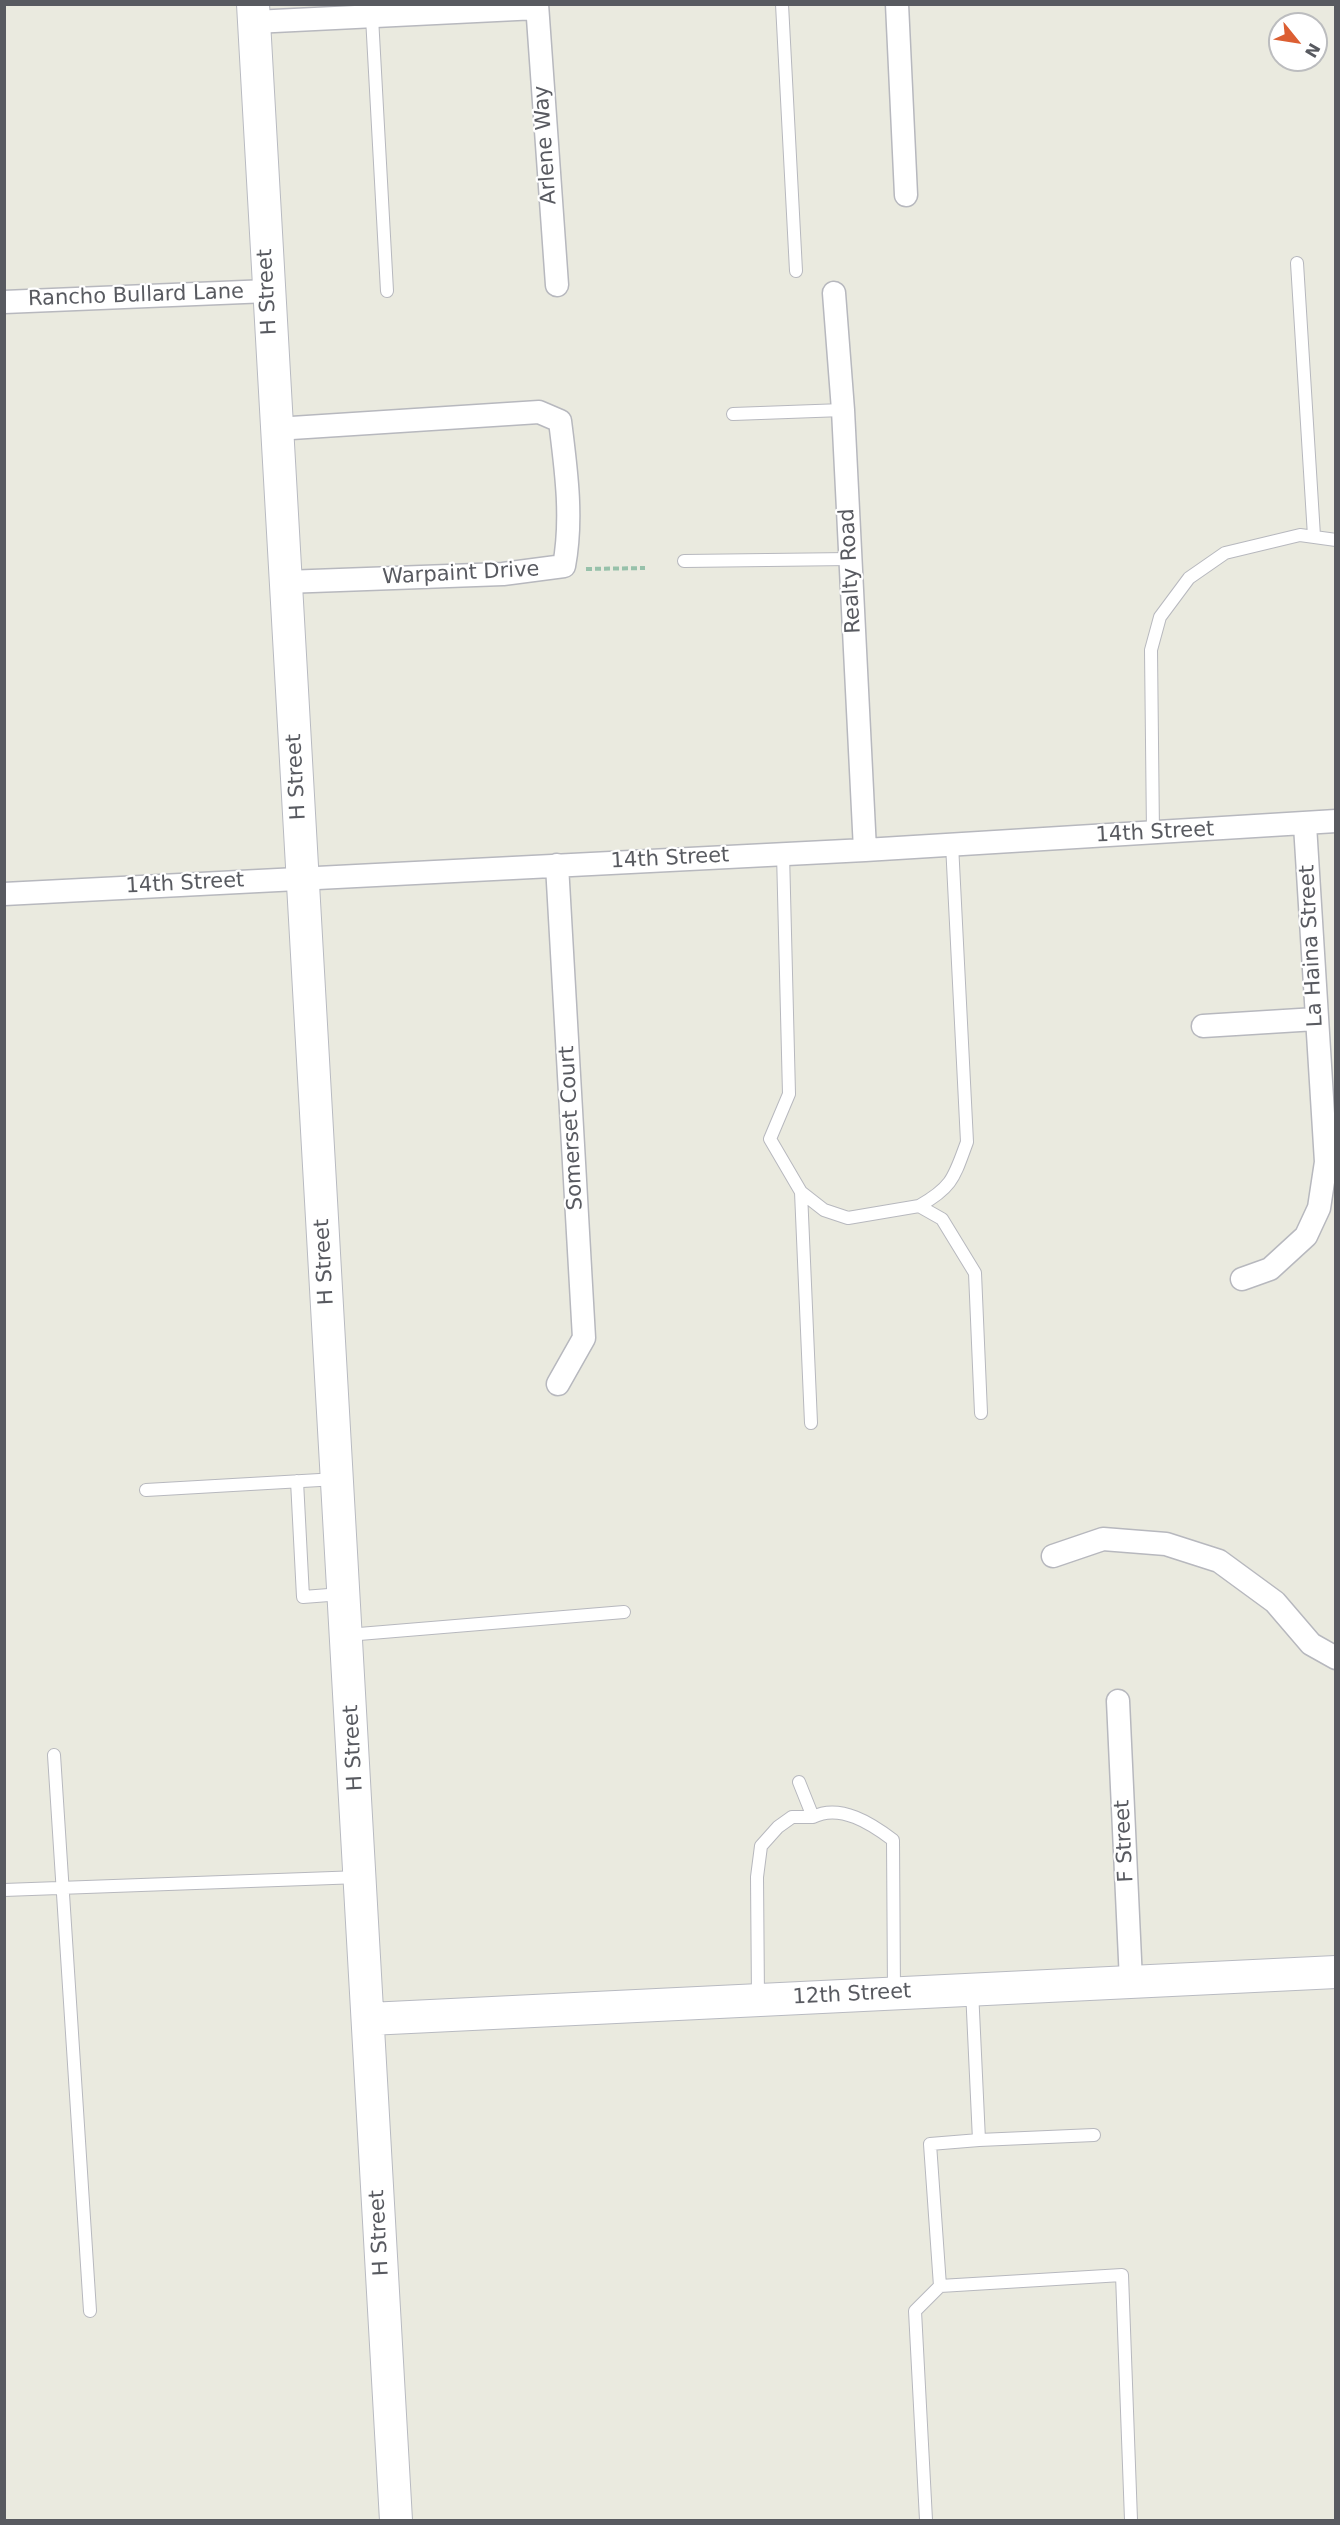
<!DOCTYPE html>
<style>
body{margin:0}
#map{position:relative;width:1340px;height:2525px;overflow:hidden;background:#eaeadf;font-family:"DejaVu Sans",sans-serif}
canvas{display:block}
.frame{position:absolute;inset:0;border:6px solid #585a60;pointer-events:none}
.north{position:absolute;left:1268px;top:12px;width:60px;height:60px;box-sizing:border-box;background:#fff;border:2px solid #bcbdbf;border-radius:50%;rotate:120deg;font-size:16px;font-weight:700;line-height:24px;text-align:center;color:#585a60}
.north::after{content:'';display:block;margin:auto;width:21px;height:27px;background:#dc5f33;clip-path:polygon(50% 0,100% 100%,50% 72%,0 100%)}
</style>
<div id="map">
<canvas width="1340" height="2525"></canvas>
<div class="frame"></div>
<div class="north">N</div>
</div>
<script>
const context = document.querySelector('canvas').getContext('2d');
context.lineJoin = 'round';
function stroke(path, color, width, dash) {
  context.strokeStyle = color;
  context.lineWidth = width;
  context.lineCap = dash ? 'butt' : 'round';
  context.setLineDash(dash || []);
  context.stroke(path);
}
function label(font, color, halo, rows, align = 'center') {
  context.font = font + ' "DejaVu Sans",sans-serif';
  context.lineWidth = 4.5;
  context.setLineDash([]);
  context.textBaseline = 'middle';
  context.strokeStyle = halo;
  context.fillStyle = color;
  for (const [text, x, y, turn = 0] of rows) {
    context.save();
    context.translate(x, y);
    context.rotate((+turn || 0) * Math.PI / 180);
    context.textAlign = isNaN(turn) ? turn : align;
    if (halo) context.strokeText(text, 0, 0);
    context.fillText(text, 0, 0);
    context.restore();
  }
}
const path = new Path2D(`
 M586 569 645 568`);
const lane = new Path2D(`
 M782 4 796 271
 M372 17 387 291
 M1297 263 1314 536
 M733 414 843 410
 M684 561 850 559
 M1153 834 1151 650 1160 617 1189 578 1225 553 1300 535 1336 540
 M783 853 789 1094 770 1139 801 1192 811 1423
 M801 1192 824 1210 848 1218 919 1206 942 1219 975 1273 981 1413
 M919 1206C953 1187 954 1177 967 1142L952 844
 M297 1481 303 1597 342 1594
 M146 1490 337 1479
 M347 1635 624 1612
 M54 1755 90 2311
 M799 1782 813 1817C840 1803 872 1824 893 1840L894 1993
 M4 1890 360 1877
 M972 1990 979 2140 1094 2135
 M758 1999 757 1877 761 1846 778 1827 792 1817H813
 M979 2140 930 2144 940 2286 1122 2275 1131 2520
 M926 2520 915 2311 940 2286`);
const street = new Path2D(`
 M537 4 557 285
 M897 4 906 195
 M254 22 537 8
 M834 293 843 410 865 850
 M4 302 268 291
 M276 429 539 412 560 421C566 469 573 518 564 566L503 574 285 582
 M557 865 584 1338 558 1384
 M4 894 865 850 1336 821
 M1203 1026 1316 1019
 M1242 1279 1270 1269 1306 1236 1319 1208 1326 1162 1305 825
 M1053 1556 1103 1539 1166 1544 1219 1561 1275 1602 1311 1644 1336 1658
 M1118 1701 1131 1981`);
const secondary = new Path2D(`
 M253 4 396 2520
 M369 2019 1336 1972`);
const streetNames = [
 ["Arlene Way",546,145,-94],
 ["H Street",268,292,-93],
 ["Rancho Bullard Lane",136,296,-2],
 ["Realty Road",851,571,-93],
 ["Warpaint Drive",461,574,-3],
 ["H Street",297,777,-93],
 ["14th Street",1155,833,-3],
 ["14th Street",670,859,-3],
 ["14th Street",185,884,-3],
 ["La Haina Street",1312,946,-93],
 ["Somerset Court",572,1128,-93],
 ["H Street",325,1262,-93],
 ["H Street",354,1748,-93],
 ["F Street",1125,1841,-93],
 ["12th Street",852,1995,-3],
 ["H Street",380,2233,-93]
];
stroke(lane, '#b7b8be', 14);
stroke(street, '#b7b8be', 25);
stroke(secondary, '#b8bac1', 34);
stroke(path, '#97c1aa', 4, [6, 3]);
stroke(lane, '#fff', 12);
stroke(street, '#fff', 22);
stroke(secondary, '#fff', 32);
label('21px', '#585a60', '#fff', streetNames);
</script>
